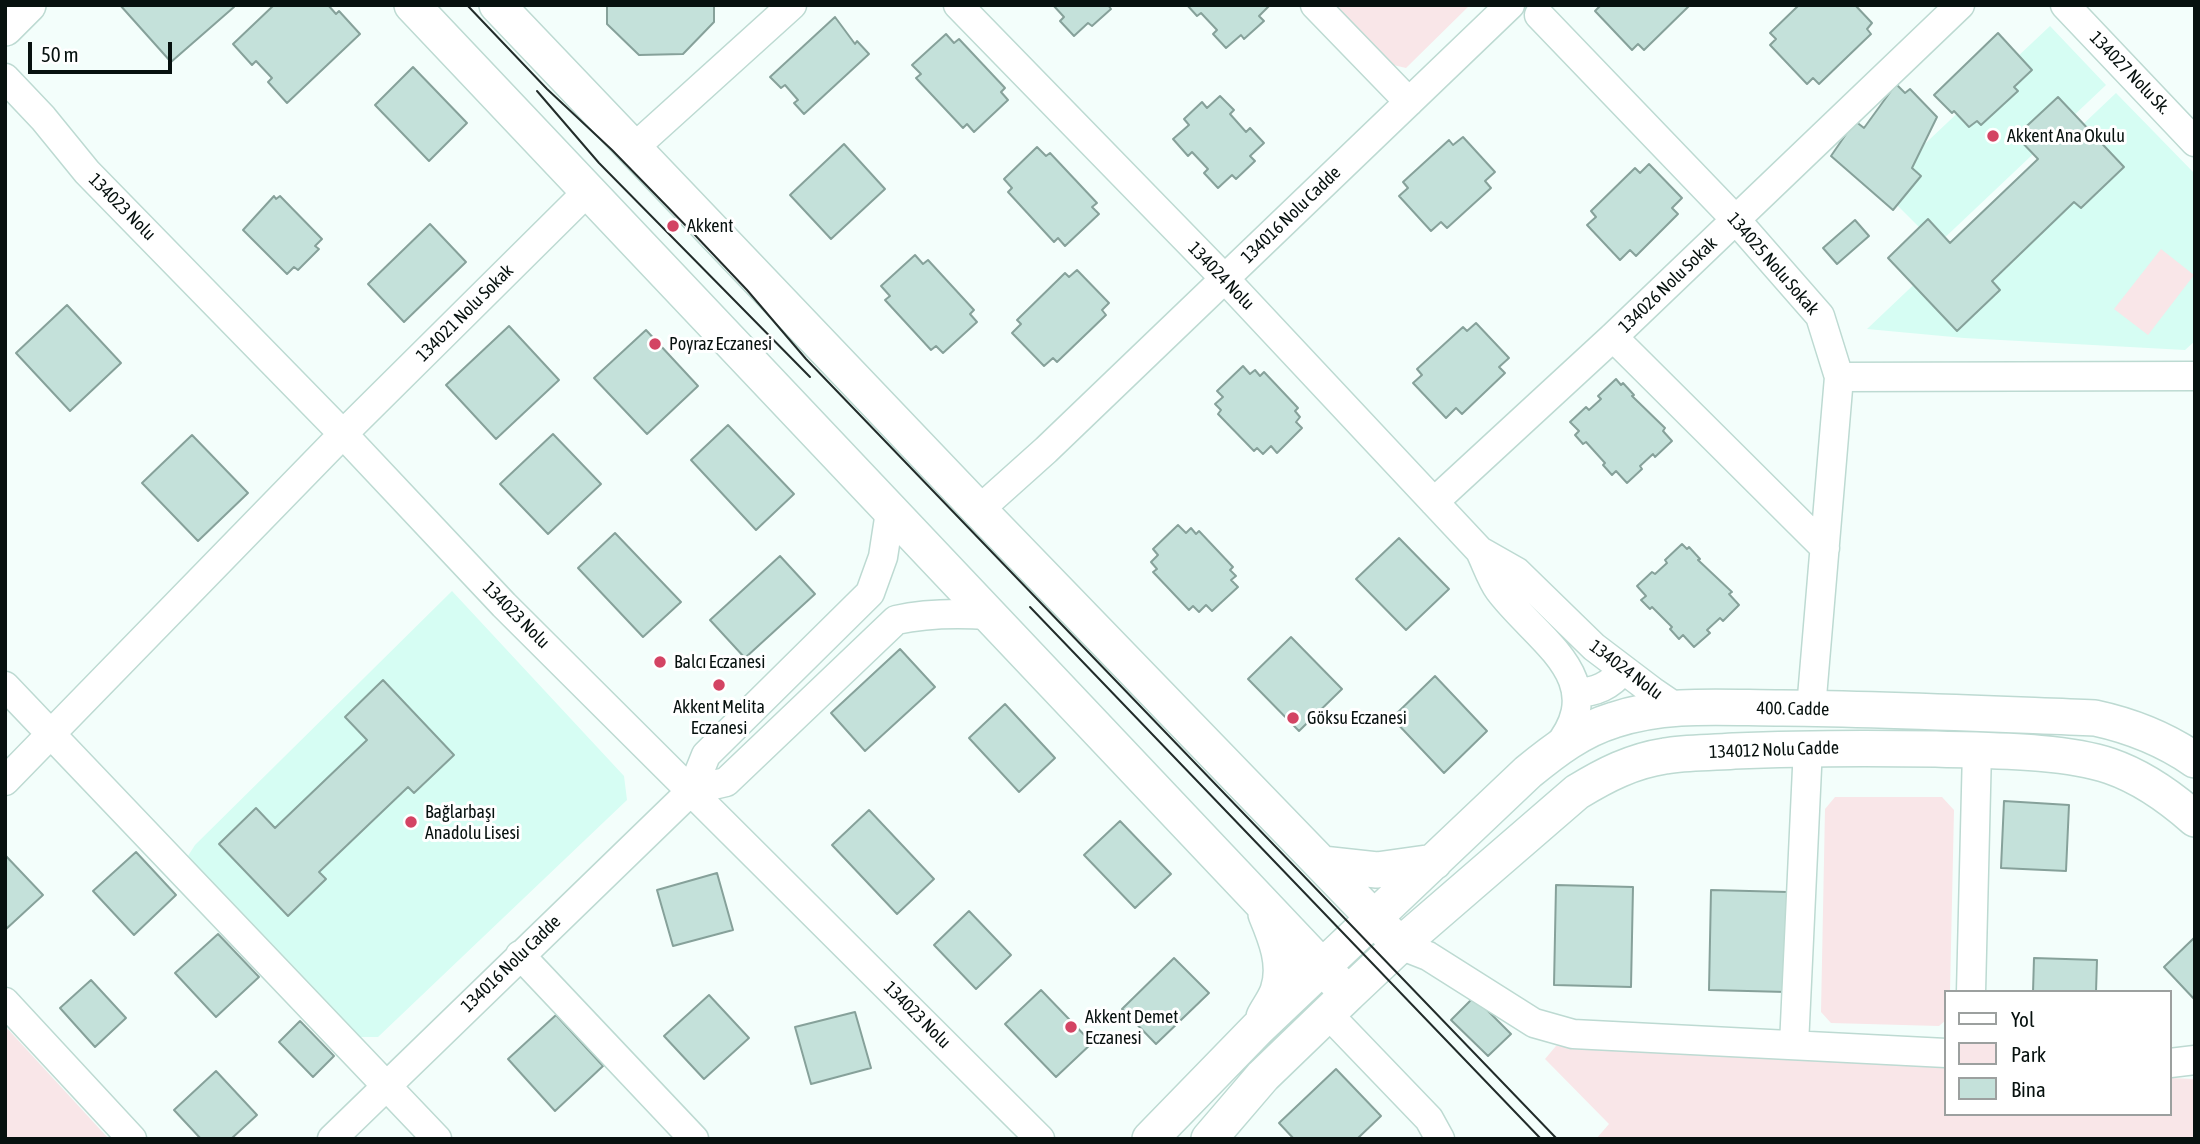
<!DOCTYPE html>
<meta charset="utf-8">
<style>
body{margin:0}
#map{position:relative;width:2200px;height:1144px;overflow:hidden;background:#f3fefb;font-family:"Asap Condensed",sans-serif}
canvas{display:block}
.frame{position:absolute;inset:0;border:7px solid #07110f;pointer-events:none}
.legend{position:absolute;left:1944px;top:990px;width:228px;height:126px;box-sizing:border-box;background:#fff;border:2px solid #9ca09f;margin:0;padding:9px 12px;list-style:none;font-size:21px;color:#07110f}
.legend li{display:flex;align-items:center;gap:14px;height:35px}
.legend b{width:35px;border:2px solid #9ca09f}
.scale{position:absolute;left:28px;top:42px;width:144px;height:32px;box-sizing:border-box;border:4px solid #07110f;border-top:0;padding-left:9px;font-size:21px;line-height:24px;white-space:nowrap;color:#07110f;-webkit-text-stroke:5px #fff;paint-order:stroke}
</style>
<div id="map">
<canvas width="2200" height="1144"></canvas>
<div class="frame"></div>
<ul class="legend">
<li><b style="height:9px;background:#fff"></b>Yol</li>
<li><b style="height:19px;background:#f9e6e8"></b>Park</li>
<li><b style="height:19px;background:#c4e1da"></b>Bina</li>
</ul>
<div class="scale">50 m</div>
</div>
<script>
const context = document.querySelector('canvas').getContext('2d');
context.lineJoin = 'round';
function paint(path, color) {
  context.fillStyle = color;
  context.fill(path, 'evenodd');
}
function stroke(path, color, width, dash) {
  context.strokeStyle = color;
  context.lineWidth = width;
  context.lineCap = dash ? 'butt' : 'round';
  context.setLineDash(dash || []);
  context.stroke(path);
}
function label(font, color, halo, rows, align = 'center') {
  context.font = font + ' "Asap Condensed",sans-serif';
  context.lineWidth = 6;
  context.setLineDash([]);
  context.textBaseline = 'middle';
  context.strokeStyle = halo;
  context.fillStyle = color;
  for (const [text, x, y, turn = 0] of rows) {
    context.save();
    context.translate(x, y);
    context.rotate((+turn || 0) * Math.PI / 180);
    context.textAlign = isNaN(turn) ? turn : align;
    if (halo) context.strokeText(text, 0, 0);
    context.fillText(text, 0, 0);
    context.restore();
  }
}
const built = new Path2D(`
 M2050 26 2106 85 1937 245 1879 187Z
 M2116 93 2195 174V341L2185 350 1964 338 1867 329Z
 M452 591 624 776 627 800 378 1037H358L186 859 195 845Z`);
const green = new Path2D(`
 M1329 5H1470L1406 68 1385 63Z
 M2161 249 2194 275 2148 335 2114 309Z
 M1835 797H1942L1954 810 1950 992H1946V1020L1939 1026 1831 1023 1821 1012 1825 809Z
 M5 1026 109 1139H5Z
 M1556 1046 1946 1066V1114H2170V1078L2195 1079V1139H1596L1609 1124 1545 1059Z`);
const building = new Path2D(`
 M120 5H232L234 7 171 62Z
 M274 5H328L336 14 339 11 360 34 287 103 268 82 272 78 256 61 252 65 233 44Z
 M607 5H714V22L683 54 639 55 607 24Z
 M1053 5H1108L1111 9 1092 26 1088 23 1074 36 1060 21 1064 17Z
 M1187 5H1270L1259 16 1264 21 1244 39 1241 35 1226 48 1213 34 1217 30 1201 13 1197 16Z
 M1601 5H1690L1644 50 1638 44 1632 50 1595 11Z
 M1799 5H1855L1872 23 1867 29 1871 34 1819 84 1813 78 1807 84 1770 45 1776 39 1770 33Z
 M835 17 855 44 857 41 869 54 804 114 794 103 798 100 785 85 781 88 770 77Z
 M1998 33 2032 70 2014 87 2018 91 1981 125 1977 121 1969 127 1954 111 1952 113 1934 95Z
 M946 34 954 43 959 39 1005 88 1001 92 1008 100 974 132 967 124 963 128 916 78 921 74 912 65Z
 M413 67 467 123 429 161 375 105Z
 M1896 84 1905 93 1910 89 1937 117 1912 168 1921 176 1893 210 1831 156 1855 121 1864 128Z
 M1220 96 1234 110 1230 114 1246 132 1250 128 1264 143 1250 156 1255 161 1236 179 1232 175 1218 188 1204 173 1208 169 1192 152 1188 156 1173 139 1189 125 1184 119 1202 102 1207 108Z
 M2058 97 2124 167 2081 208 2074 202 1992 281 2000 290 1957 331 1888 258 1928 219 1950 243 2038 159 2016 136Z
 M1463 137 1495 172 1485 181 1491 188 1447 228 1441 222 1431 231 1399 196 1408 188 1403 182 1449 140 1453 145Z
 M844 144 885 189 831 239 790 195Z
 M1037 147 1046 156 1050 153 1097 203 1092 207 1099 214 1065 246 1058 238 1054 242 1008 192 1012 188 1004 179Z
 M1649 164 1682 198 1672 208 1678 214 1636 256 1630 250 1620 260 1587 225 1596 217 1591 211 1635 168 1640 173Z
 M274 196 276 199 280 196 322 239 315 246 319 249 298 270 294 267 287 274 243 230Z
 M1855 220 1869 236 1837 264 1823 248Z
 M430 224 466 262 404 322 368 284Z
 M915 255 923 264 928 260 974 310 970 314 977 322 943 353 936 346 931 350 885 300 890 296 881 286Z
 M1077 270 1109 303 1102 310 1106 315 1057 362 1053 358 1044 366 1012 333 1021 324 1017 320 1065 273 1069 277Z
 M67 305 121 363 70 411 16 353Z
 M1476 323 1509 358 1499 367 1505 373 1462 414 1456 408 1446 418 1413 383 1422 375 1417 369 1463 327 1467 331Z
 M509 326 559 380 496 439 446 385Z
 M646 330 698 386 647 434 594 378Z
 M1243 366 1250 374 1255 370 1260 376 1264 372 1298 408 1295 411 1300 417 1296 422 1302 428 1277 453 1271 446 1263 454 1257 448 1254 451 1218 414 1221 410 1215 404 1223 397 1217 391Z
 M1616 379 1621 385 1623 383 1634 395 1632 396 1665 428 1663 431 1672 441 1655 457 1653 454 1640 466 1642 469 1627 483 1616 471 1612 475 1603 465 1605 463 1586 442 1583 444 1575 435 1579 431 1570 422 1586 407 1589 410 1601 399 1598 396Z
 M728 425 794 494 756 530 691 460Z
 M553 434 601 484 548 534 500 484Z
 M192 435 248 493 198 541 142 483Z
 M1178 525 1186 533 1191 528 1196 534 1199 531 1233 567 1230 570 1236 576 1231 580 1238 587 1212 611 1206 605 1199 612 1193 606 1189 610 1153 572 1157 569 1151 562 1158 555 1153 549Z
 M615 533 681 602 643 637 578 568Z
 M1399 538 1449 589 1406 630 1356 579Z
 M1682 544 1687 549 1689 547 1700 559 1698 560 1732 592 1729 594 1739 605 1723 621 1720 618 1707 630 1710 633 1694 647 1683 635 1679 639 1670 629 1672 627 1652 607 1650 609 1641 600 1646 596 1637 586 1652 572 1655 574 1667 563 1665 560Z
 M780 556 815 594 745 658 710 620Z
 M1291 637 1342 689 1299 731 1248 679Z
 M900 649 935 687 865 751 831 713Z
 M1435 676 1487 731 1444 773 1392 718Z
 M383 680 454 755 414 793 408 787 319 872 326 879 288 916 219 844 256 808 275 828 367 740 345 717Z
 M1005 704 1055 758 1019 792 969 738Z
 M2004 801 2069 805 2066 871 2001 868Z
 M869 810 934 879 897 914 832 845Z
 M1120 821 1171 874 1135 908 1084 855Z
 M136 852 176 895 134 935 93 891Z
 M5 855 43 895 5 930Z
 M717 873 733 930 673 946 657 890Z
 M1556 885 1633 887 1631 987 1554 985Z
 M1711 890 1788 892 1786 992 1709 990Z
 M969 911 1011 955 976 989 934 945Z
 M218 934 259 977 216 1017 175 973Z
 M2195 937V1000L2164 967Z
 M1174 958 1209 993 1156 1044 1122 1009Z
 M2034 958 2097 960 2096 992H2033Z
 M91 980 126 1018 95 1047 60 1008Z
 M1041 990 1092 1043 1056 1077 1005 1024Z
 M709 995 749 1038 704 1079 664 1036Z
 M1474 997 1511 1034 1488 1056 1451 1020Z
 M855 1012 871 1068 811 1084 795 1027Z
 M556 1015 603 1066 555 1111 508 1059Z
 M300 1021 334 1056 313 1077 279 1042Z
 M1336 1069 1381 1116 1357 1139H1294L1279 1123Z
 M216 1071 257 1115 231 1139H201L174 1110Z`);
const minor = new Path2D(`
 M958 5 1225 279 1480 551 1517 572 1594 647 1652 691 1677 708
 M1315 5 1409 102
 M2065 5 2195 142
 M1539 15 1736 220 1820 316 1839 377 1811 709
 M5 78 43 118 87 172 343 434 504 605 1040 1139
 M635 147 792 5
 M1613 337 1825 548
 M1839 377 2195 376
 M1434 502 1613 337 1960 5
 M979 510 1046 450 1510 5
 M1480 551C1486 563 1491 579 1499 590 1536 640 1614 679 1556 749
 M5 686 437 1139
 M1576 693C1596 692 1610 686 1623 670
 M5 781 343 434 588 191
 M692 790 726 782 896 620C927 613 956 613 988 615
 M1400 945 1428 956 1534 1023 1573 1034 1946 1053
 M520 955 694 1139
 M1971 992 1977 750
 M5 1002 132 1139
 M1328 1014 1429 1119 1440 1139
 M1794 1045 1808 747
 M2170 1063 2195 1060
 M332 1139 692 790 706 755 870 593 883 557 890 512`);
const major = new Path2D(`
 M412 5 1348 994 1400 945 1577 792C1605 775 1632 761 1665 756 1687 752 1711 753 1734 751 1801 748 1868 748 1936 749 1987 751 2062 750 2110 766 2142 777 2169 796 2195 819
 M497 5 979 510 1400 945
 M5 28 28 5
 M1322 864 1377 870 1434 862
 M1264 1017C1268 1009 1275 1000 1278 991 1287 965 1276 938 1266 914
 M1150 1139 1258 1028 1528 772C1555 750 1581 730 1614 720 1668 702 1726 708 1782 708 1886 709 1991 714 2095 718 2132 726 2163 738 2195 760
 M1209 1139 1263 1076 1348 994`);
const tram = new Path2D(`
 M467 5 547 89 612 150 693 233 747 290 806 359 1557 1139
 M537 91 599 163 810 377
 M1030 607 1541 1139`);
const markers = [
 [1993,136,7,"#d34463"],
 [673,226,7,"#d34463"],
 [655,344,7,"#d34463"],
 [660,662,7,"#d34463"],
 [719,685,7,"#d34463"],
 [1293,718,7,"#d34463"],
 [411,822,7,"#d34463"],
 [1071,1027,7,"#d34463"]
];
const streetNames = [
 ["134027 Nolu Sk.",2130,73,46],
 ["134023 Nolu",122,207,45],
 ["134016 Nolu Cadde",1291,215,-44],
 ["134025 Nolu Sokak",1773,264,49],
 ["134024 Nolu",1221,276,46],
 ["134026 Nolu Sokak",1668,285,-44],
 ["134021 Nolu Sokak",465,313,-45],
 ["134023 Nolu",516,615,45],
 ["134024 Nolu",1626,670,37],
 ["400. Cadde",1793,709,1],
 ["134012 Nolu Cadde",1774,750,-2],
 ["134016 Nolu Cadde",511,964,-44],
 ["134023 Nolu",917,1015,45]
];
const poiNames = [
 ["Akkent Ana Okulu",2007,136],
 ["Akkent",687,226],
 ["Poyraz Eczanesi",669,344],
 ["Balcı Eczanesi",674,662],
 ["Akkent Melita",719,707,"center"],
 ["Eczanesi",719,728,"center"],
 ["Göksu Eczanesi",1307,718],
 ["Bağlarbaşı",425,812],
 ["Anadolu Lisesi",425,833],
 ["Akkent Demet",1085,1017],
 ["Eczanesi",1085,1038]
];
paint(built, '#d6fdf3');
paint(green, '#f9e6e8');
paint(building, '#c4e1da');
stroke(building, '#86a19a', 2);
stroke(minor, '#bddad2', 31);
stroke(major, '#bddad2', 38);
stroke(minor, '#fff', 28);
stroke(major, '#fff', 35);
stroke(tram, '#222c2a', 2);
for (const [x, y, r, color] of markers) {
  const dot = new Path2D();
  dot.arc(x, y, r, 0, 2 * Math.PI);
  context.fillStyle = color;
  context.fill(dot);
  stroke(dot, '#fff', 2.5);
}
label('18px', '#07110f', '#fff', streetNames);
label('18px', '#07110f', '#fff', poiNames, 'left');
</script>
